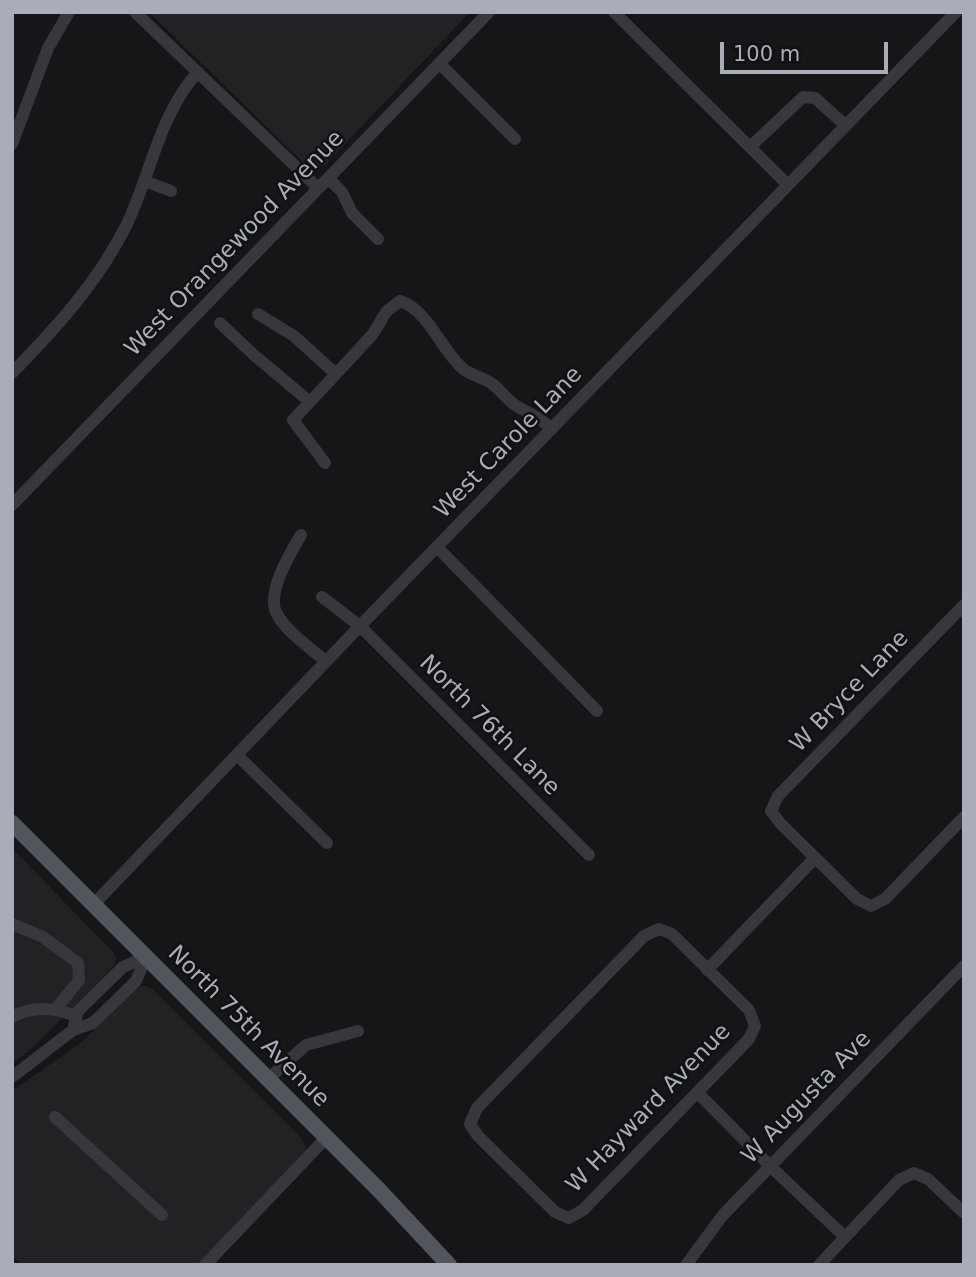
<!DOCTYPE html>
<style>
body{margin:0}
#map{position:relative;width:976px;height:1277px;overflow:hidden;background:#161618;font-family:"DejaVu Sans",sans-serif}
canvas{display:block}
.frame{position:absolute;inset:0;border:14px solid #a8adb8;pointer-events:none}
.scale{position:absolute;left:720px;top:42px;width:168px;height:32px;box-sizing:border-box;border:4px solid #a8adb8;border-top:0;padding-left:9px;font-size:21px;line-height:24px;white-space:nowrap;color:#a8adb8;-webkit-text-stroke:5px #111113;paint-order:stroke}
</style>
<div id="map">
<canvas width="976" height="1277"></canvas>
<div class="frame"></div>
<div class="scale">100 m</div>
</div>
<script>
const context = document.querySelector('canvas').getContext('2d');
context.lineJoin = 'round';
function paint(path, color) {
  context.fillStyle = color;
  context.fill(path, 'evenodd');
}
function stroke(path, color, width, dash) {
  context.strokeStyle = color;
  context.lineWidth = width;
  context.lineCap = dash ? 'butt' : 'round';
  context.setLineDash(dash || []);
  context.stroke(path);
}
function label(font, color, halo, rows, align = 'center') {
  context.font = font + ' "DejaVu Sans",sans-serif';
  context.lineWidth = 5;
  context.setLineDash([]);
  context.textBaseline = 'middle';
  context.strokeStyle = halo;
  context.fillStyle = color;
  for (const [text, x, y, turn = 0] of rows) {
    context.save();
    context.translate(x, y);
    context.rotate((+turn || 0) * Math.PI / 180);
    context.textAlign = isNaN(turn) ? turn : align;
    if (halo) context.strokeText(text, 0, 0);
    context.fillText(text, 0, 0);
    context.restore();
  }
}
const built = new Path2D(`
 M149 12H470L325 165 312 169 305 164Z
 M12 848 114 953 116 959 114 965 106 974 32 1048 12 1064Z
 M145 986 151 988 302 1139 306 1147 304 1153 198 1265H22L12 1255V1091L78 1045 133 992 139 987Z`);
const minor = new Path2D(`
 M135 12 318 188
 M614 12 788 185
 M439 63 515 139
 M12 144 48 48 69 12
 M750 147 803 97 815 98 846 126
 M328 178 342 192 352 213 378 239
 M145 181 171 191
 M258 314 294 336 336 374 373 334 386 312 400 301C428 310 440 348 462 368 470 375 482 377 491 383 500 389 506 399 515 405 528 413 541 418 552 429
 M220 323 254 355 310 402
 M12 373C56 328 98 282 126 226 151 175 159 114 198 72
 M325 463 293 420 336 374
 M12 505 489 12
 M301 535C290 553 264 596 278 616 289 634 311 648 326 662
 M437 547 597 711
 M322 597 360 626 589 855
 M964 605 778 796 771 811 780 823 857 899 871 906 885 899 964 817
 M237 755 327 843
 M93 905 360 626 956 12
 M12 924 43 937 78 963 79 980 55 1010
 M659 929 672 934 749 1010 755 1026 749 1039 583 1210 569 1218 555 1212 478 1136 470 1124 477 1108 644 936Z
 M707 970 815 858
 M12 1017C31 1006 57 1007 76 1017
 M73 1030 78 1011 123 967 146 957
 M12 1077 73 1030 93 1023 136 981 146 957
 M268 1079 306 1045 358 1031
 M698 1093 770 1166 845 1237
 M55 1117 162 1215
 M205 1265 326 1138
 M686 1265 723 1215 964 966
 M819 1265 899 1180 914 1173 928 1179 964 1213`);
const major = new Path2D(`
 M12 823 378 1189 449 1265`);
const streetNames = [
 ["West Orangewood Avenue",235,244,-46],
 ["West Carole Lane",509,443,-46],
 ["W Bryce Lane",850,692,-46],
 ["North 76th Lane",489,726,45],
 ["North 75th Avenue",248,1027,45],
 ["W Augusta Ave",807,1098,-46],
 ["W Hayward Avenue",649,1109,-46]
];
paint(built, '#222225');
stroke(minor, '#37383d', 12);
stroke(major, '#53555c', 16);
label('23px', '#a8adb8', '#111113', streetNames);
</script>
